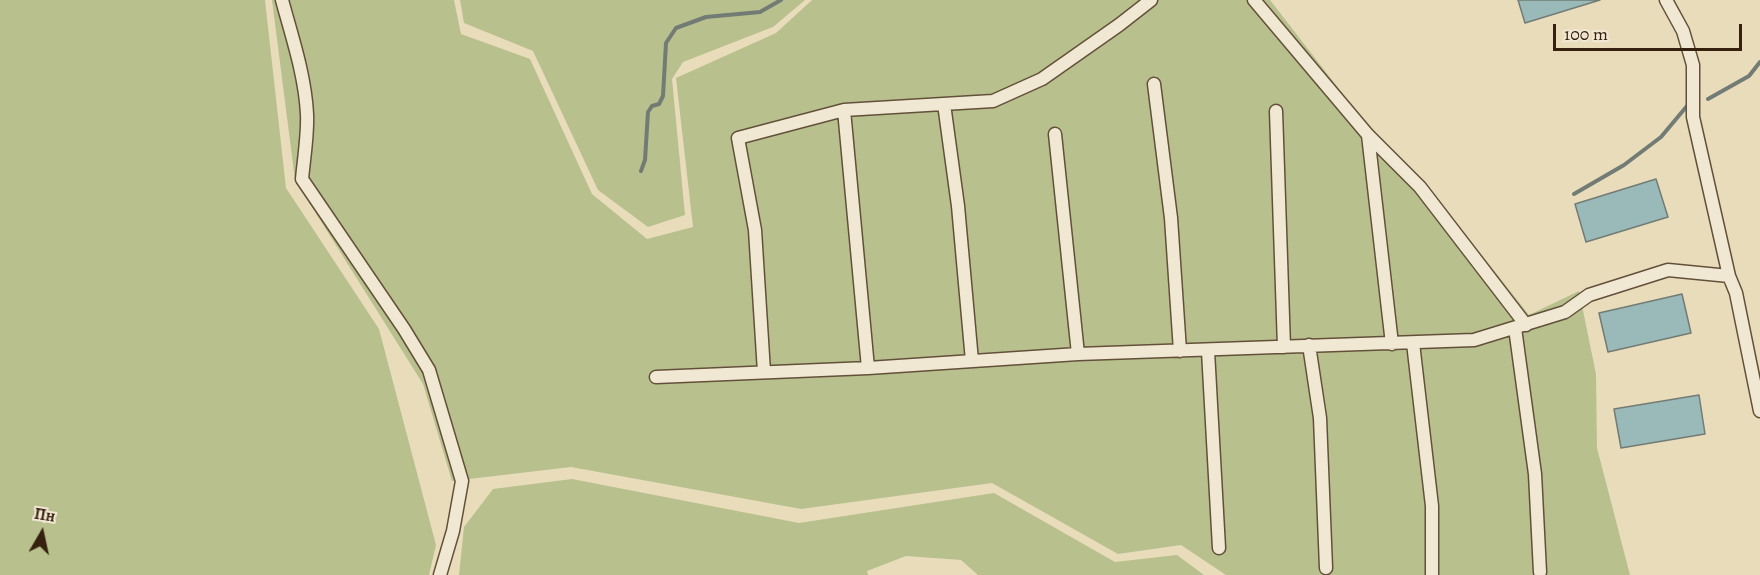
<!DOCTYPE html>
<meta charset="utf-8">
<style>
body{margin:0}
#map{position:relative;width:1760px;height:575px;overflow:hidden;background:#e9dcbb;font-family:Alegreya,serif}
canvas{display:block}
.north{position:absolute;left:12px;top:503px;width:60px;height:60px;-webkit-text-stroke:4px #f1e8d3;paint-order:stroke;rotate:9deg;font-size:16px;font-weight:700;line-height:24px;text-align:center;color:#36210f}
.north::after{content:'';display:block;margin:auto;width:21px;height:27px;background:#36210f;clip-path:polygon(50% 0,100% 100%,50% 72%,0 100%)}
.scale{position:absolute;left:1553px;top:24px;width:189px;height:27px;box-sizing:border-box;border:3px solid #36210f;border-top:0;padding-left:8px;font-size:18px;line-height:21px;white-space:nowrap;color:#36210f;-webkit-text-stroke:4px #f1e8d3;paint-order:stroke}
</style>
<div id="map">
<canvas width="1760" height="575"></canvas>
<div class="north">Пн</div>
<div class="scale">100 m</div>
</div>
<script>
const context = document.querySelector('canvas').getContext('2d');
context.lineJoin = 'round';
function paint(path, color) {
  context.fillStyle = color;
  context.fill(path, 'evenodd');
}
function stroke(path, color, width, dash) {
  context.strokeStyle = color;
  context.lineWidth = width;
  context.lineCap = dash ? 'butt' : 'round';
  context.setLineDash(dash || []);
  context.stroke(path);
}
const green = new Path2D(`
 M0 0H265L286 188 379 329 436 545 429 575H0Z
 M272 0H454L461 34 530 59 592 194 647 239 693 227 676 78 776 33 812 0H1270L1370 129 1426 184 1529 315 1579 291 1596 374 1597 448 1630 575H1226L1181 545 1118 554 992 483 801 509 571 467 452 481 423 384 295 180Z
 M460 0H805L773 27 683 62 672 79 685 215 648 227 598 190 533 51 464 23Z
 M572 479 799 523 994 493 1115 562 1177 555 1204 575H978L961 560 906 556 867 571 868 575H459L464 527 493 489Z`);
const water = new Path2D(`
 M1518 0H1600L1525 23Z
 M1656 179 1668 217 1586 242 1575 204Z
 M1682 294 1691 333 1608 352 1599 313Z
 M1699 395 1705 434 1621 448 1614 409Z`);
const stream = new Path2D(`
 M1708 99 1749 76 1760 62
 M641 171 645 160 648 112 652 106 659 104 663 96 666 43 676 28 706 17 760 12 781 0
 M1574 194 1624 165 1661 137 1687 106`);
const minor = new Path2D(`
 M282 0C292 37 305 75 307 114 308 135 304 157 302 179L404 329 429 370 462 481 453 531 440 575
 M1254 0 1368 135 1420 187 1526 325
 M1666 0 1683 31 1693 65V117L1729 276 1736 293 1760 411
 M1154 84 1171 218 1180 351
 M944 104 958 206 972 361
 M844 110 868 368
 M1276 111 1284 347
 M1055 134 1078 354
 M1368 135 1392 344
 M1515 328 1535 474 1540 572
 M1413 343 1432 506V575
 M1309 345 1320 418 1326 568
 M1208 351 1219 548
 M764 372 755 230 738 138 844 110 993 101 1042 79 1119 25 1151 0
 M656 377 868 368 1078 354 1474 340 1565 312 1589 295 1668 270 1729 276`);
paint(green, '#b8c08e');
paint(water, '#9ab9b9');
stroke(water, '#727c75', 1.5);
stroke(stream, '#727c75', 4);
stroke(minor, '#63503a', 15);
stroke(minor, '#f1e8d3', 12);
</script>
